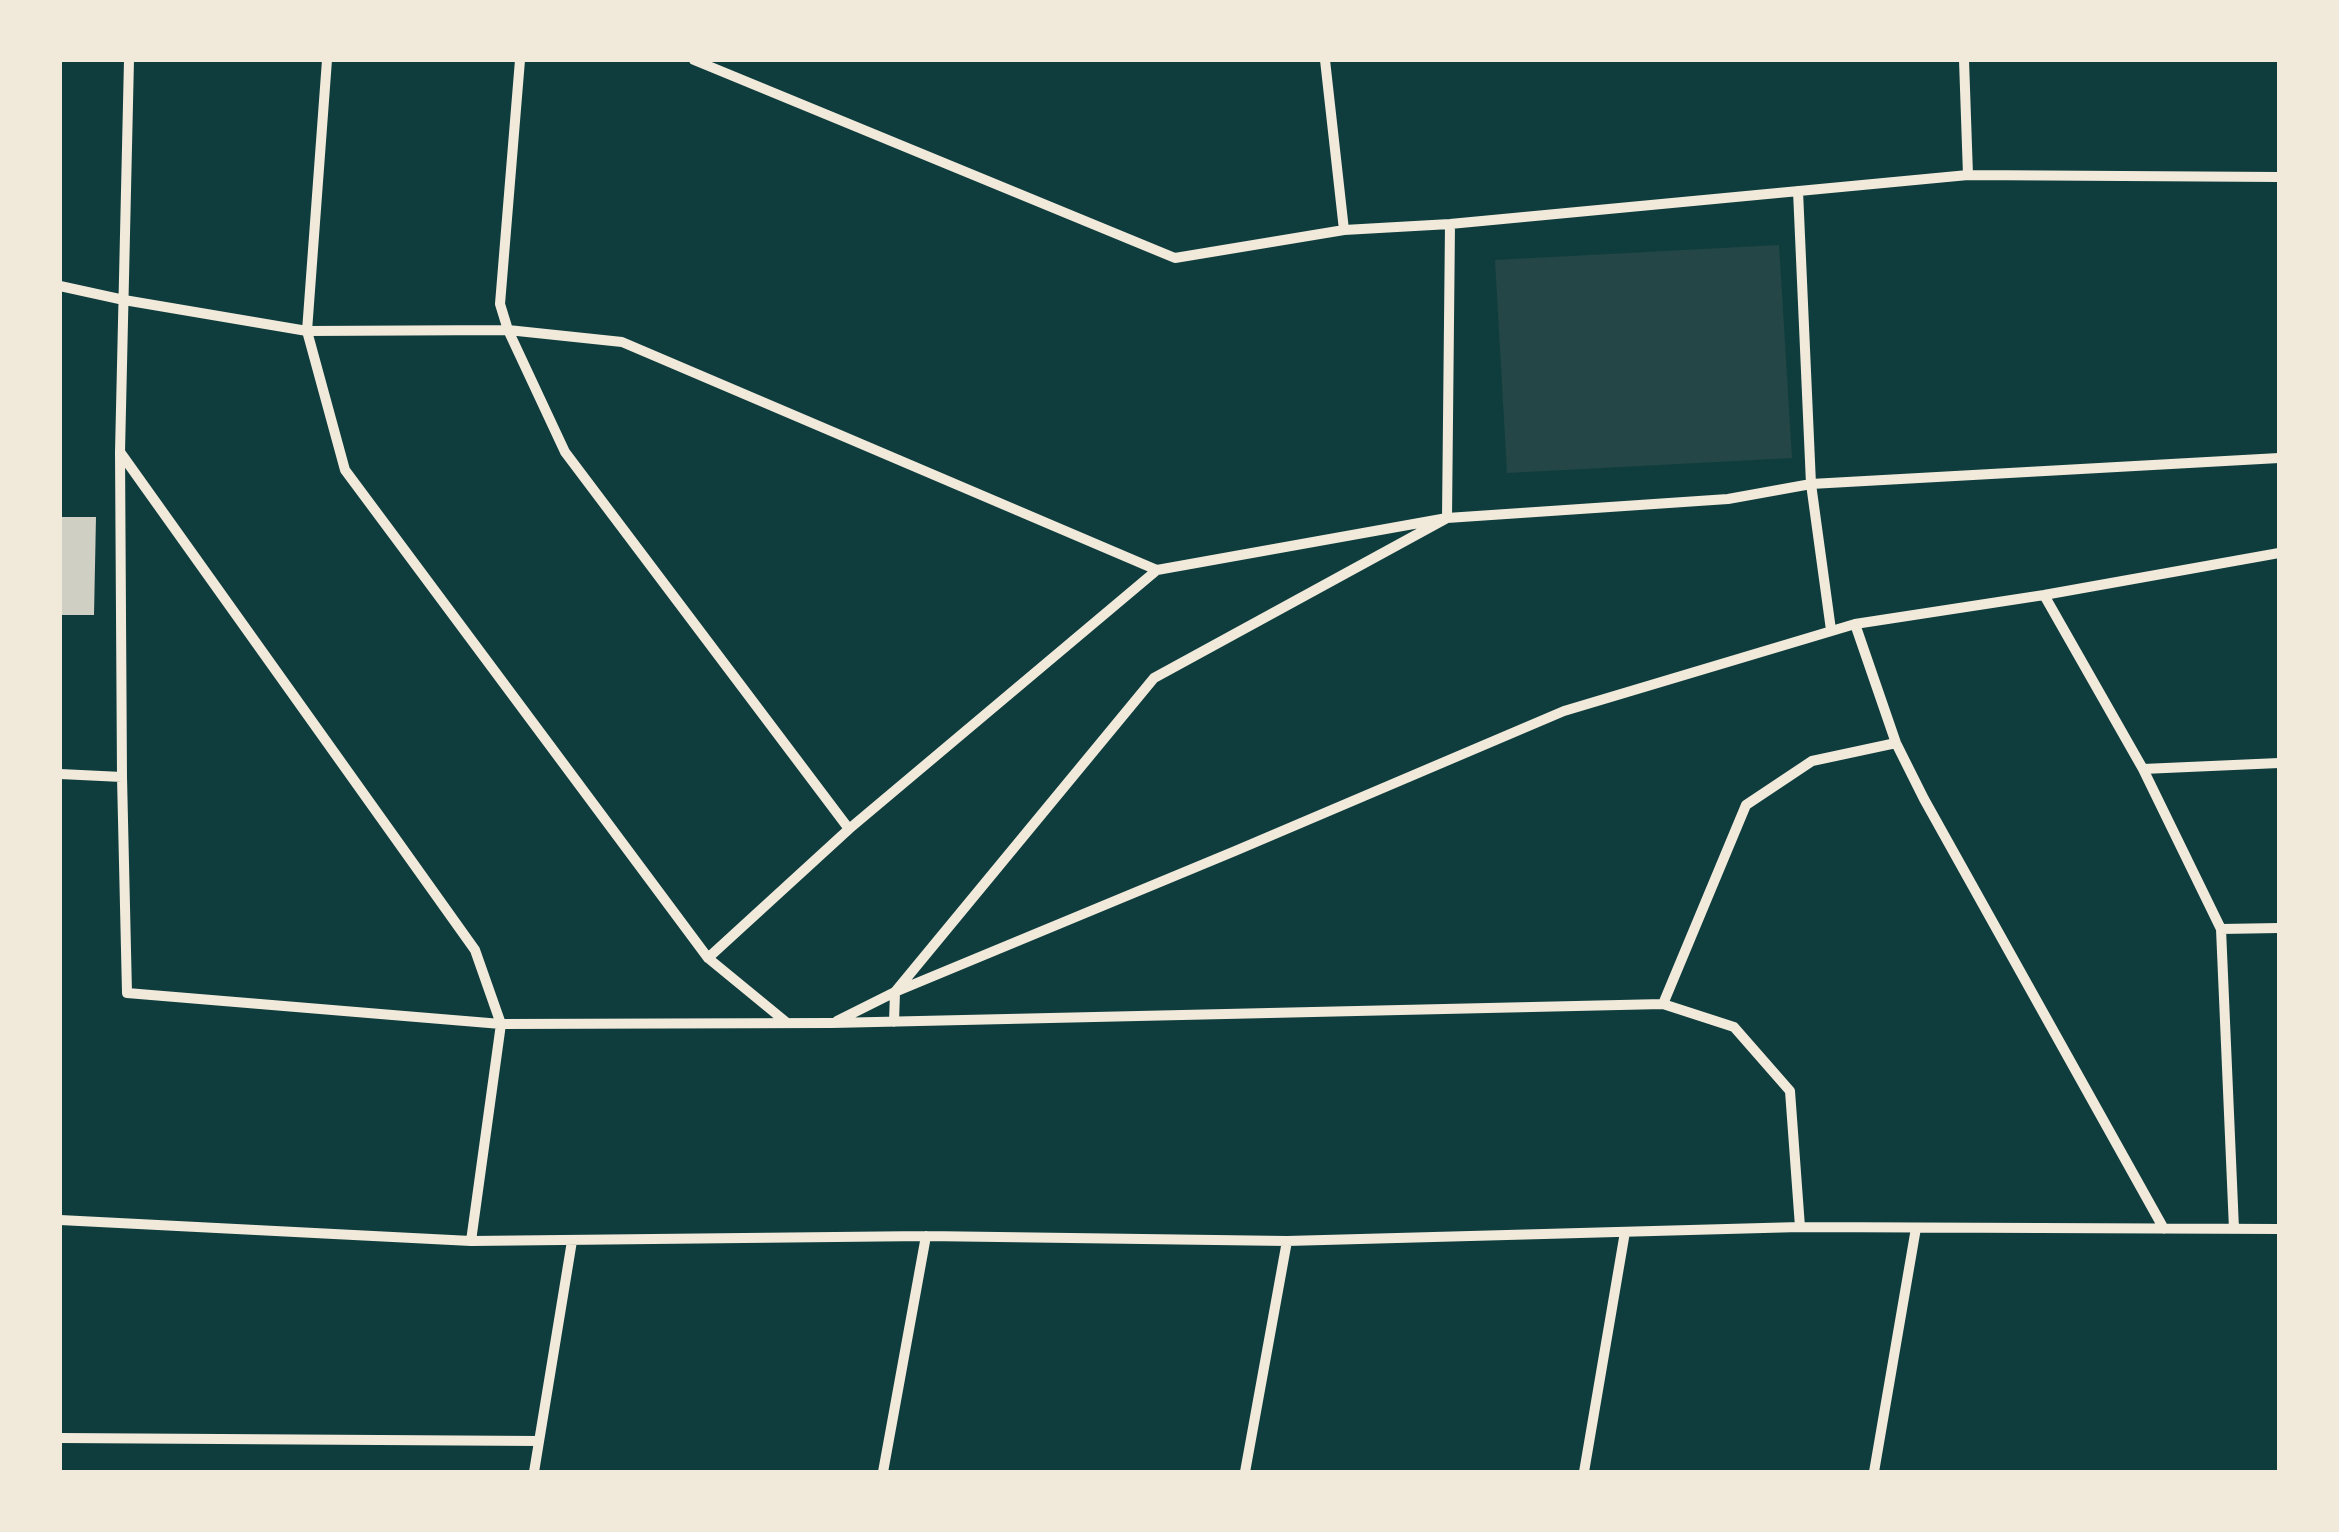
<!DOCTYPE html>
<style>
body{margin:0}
#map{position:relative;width:2339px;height:1532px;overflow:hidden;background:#0f3d3e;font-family:Overpass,sans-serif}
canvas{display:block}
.frame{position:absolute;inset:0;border:62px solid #f1e9da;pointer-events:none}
</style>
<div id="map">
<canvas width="2339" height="1532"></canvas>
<div class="frame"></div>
</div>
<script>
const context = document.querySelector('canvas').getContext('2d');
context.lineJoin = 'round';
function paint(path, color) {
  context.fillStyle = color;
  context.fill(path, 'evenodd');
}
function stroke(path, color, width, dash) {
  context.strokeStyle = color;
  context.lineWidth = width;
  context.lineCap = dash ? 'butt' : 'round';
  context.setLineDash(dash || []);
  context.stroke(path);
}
const green = new Path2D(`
 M1779 245 1792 458 1507 473 1495 260Z`);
const building = new Path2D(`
 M60 517H96L94 615H60Z`);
const minor = new Path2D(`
 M129 60 120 452 122 777 127 993 501 1024 832 1023 1663 1004 1734 1027 1790 1091 1800 1227
 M327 60 307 331 345 470 708 958 786 1022
 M520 60 500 304 508 330 565 452 849 829
 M694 60 1175 258 1344 230 1450 224 1968 175 2279 177
 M1325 60 1344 230
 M1964 60 1968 175
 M1798 191 1811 484 1831 630
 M60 286 124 300 307 331 508 330 622 342 1157 570 1447 518 1728 499 1811 484 2279 458
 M120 452 475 950 501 1024 471 1241
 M2044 595 2143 769 2221 929 2234 1229
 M1855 624 1896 743 1924 799 2164 1229
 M2143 769 2279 763
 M60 774 122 777
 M2221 929 2279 928
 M708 958 849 829 1157 570
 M1663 1004 1746 805 1812 761 1896 743
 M837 1021 895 992 1235 851 1564 711 1855 624 2044 595 2279 553
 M894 1022 895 992 1154 678 1447 518 1450 224
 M60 1220 471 1241 926 1236 1287 1241 1800 1227 2279 1229
 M60 1438 539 1441
 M534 1472 572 1241
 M883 1472 926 1236
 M1245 1472 1287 1241
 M1584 1472 1625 1232
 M1874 1472 1916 1228`);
paint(green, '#244646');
paint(building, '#cfcfc3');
stroke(minor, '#f1e9da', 10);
</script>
